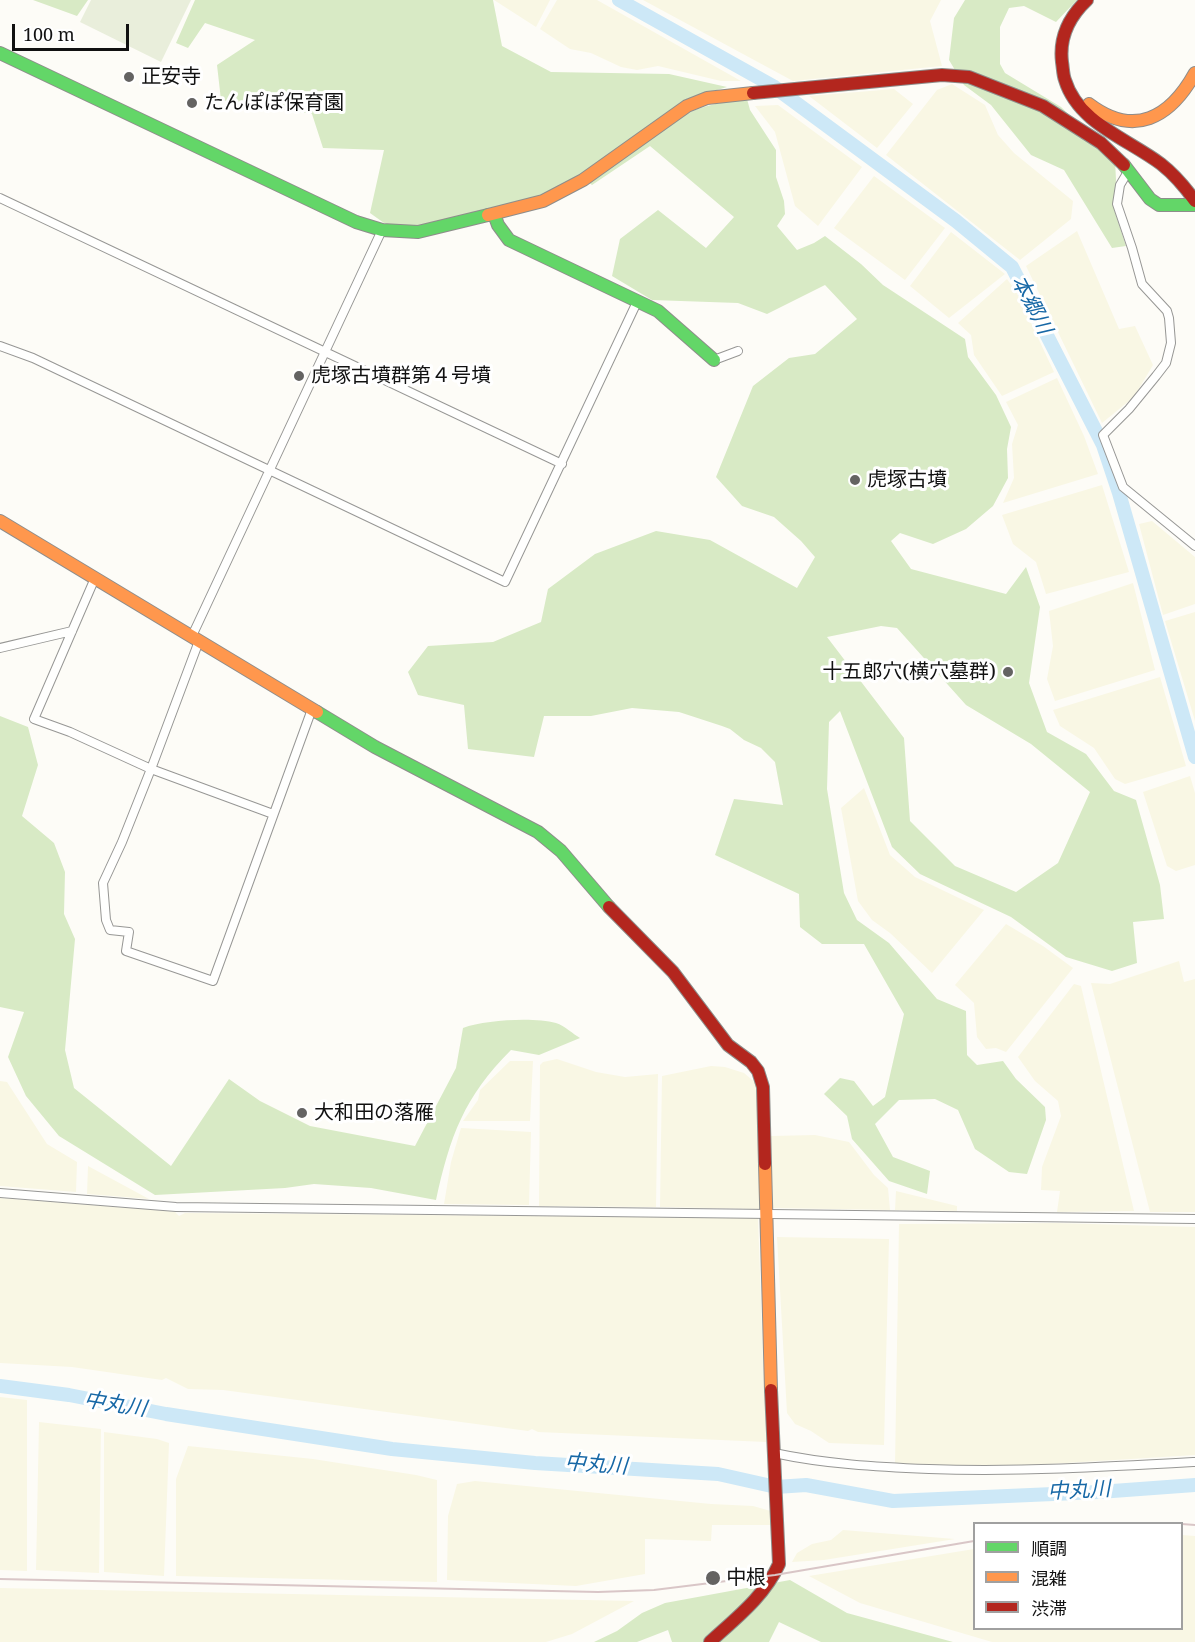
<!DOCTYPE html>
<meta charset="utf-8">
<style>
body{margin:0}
#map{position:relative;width:1195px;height:1642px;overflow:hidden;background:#fdfcf7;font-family:"Noto Serif","Noto Sans JP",serif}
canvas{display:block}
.legend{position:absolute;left:973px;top:1522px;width:210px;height:108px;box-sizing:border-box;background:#fff;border:2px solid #a0a0a0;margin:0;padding:8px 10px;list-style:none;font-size:18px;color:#111}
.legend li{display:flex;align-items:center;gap:12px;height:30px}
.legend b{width:30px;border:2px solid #a0a0a0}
.scale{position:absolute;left:12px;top:24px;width:117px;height:27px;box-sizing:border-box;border:3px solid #111;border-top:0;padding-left:8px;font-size:18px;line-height:21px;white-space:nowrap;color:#111;-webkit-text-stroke:4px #fff;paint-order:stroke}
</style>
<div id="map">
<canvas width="1195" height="1642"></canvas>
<ul class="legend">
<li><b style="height:8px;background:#63d668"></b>順調</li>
<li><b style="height:8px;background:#ff974d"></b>混雑</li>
<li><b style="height:8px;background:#b3261e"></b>渋滞</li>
</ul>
<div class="scale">100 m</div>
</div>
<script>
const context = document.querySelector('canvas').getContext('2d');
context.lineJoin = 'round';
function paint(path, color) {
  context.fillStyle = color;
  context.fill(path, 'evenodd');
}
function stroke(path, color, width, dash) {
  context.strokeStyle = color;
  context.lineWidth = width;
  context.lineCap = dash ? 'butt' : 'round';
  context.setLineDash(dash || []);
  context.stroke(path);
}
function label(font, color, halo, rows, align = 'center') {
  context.font = font + ' "Noto Serif","Noto Sans JP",serif';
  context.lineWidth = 6;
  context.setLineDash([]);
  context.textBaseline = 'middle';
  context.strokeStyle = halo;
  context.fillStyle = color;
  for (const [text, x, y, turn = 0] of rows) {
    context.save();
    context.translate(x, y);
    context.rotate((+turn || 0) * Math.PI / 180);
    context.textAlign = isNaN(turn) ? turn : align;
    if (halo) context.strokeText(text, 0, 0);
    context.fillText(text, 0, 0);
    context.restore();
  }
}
const farmland = new Path2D(`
 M494 0H550L536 27Z
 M557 0H597L741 81H721L658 66 637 70 621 67 591 53 570 49 540 29Z
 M643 0H941L930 21 942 66 793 81Z
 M952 84 985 105 998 135 1014 153 1073 201 1071 219 1020 260 886 155 937 90Z
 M894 89 913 104 877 148 809 96Z
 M778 105 862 167 818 226 795 206 775 132 755 106Z
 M874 176 945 228 905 280 834 228Z
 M1077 231 1119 329 1135 326 1153 365 1134 397 1102 423 1026 266Z
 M951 232 1005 274 949 318 910 286Z
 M1007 279 1017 293 1054 372 1002 396 974 355 971 335 958 323Z
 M1057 378 1084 436 1098 474 1003 503 1014 478 1012 444 1018 425 1006 402Z
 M1102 485 1129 572 1046 594 1036 562 1013 544 1002 515Z
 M1152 521 1195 557V604L1163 615 1139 524Z
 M1133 583 1155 670 1055 701 1047 679 1053 646 1049 611Z
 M1195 612V721L1165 621Z
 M1160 677 1186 766 1125 784 1115 779 1094 748 1060 726 1053 710Z
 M1190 776 1195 793V865L1176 871 1167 866 1143 792Z
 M864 788 890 855 915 877 984 910 932 973 890 933 872 920 858 901 841 808Z
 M1006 924 1043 946 1073 968 1006 1052 996 1048 986 1049 977 1037 974 1003 955 985Z
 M1179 961 1184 982 1195 979V1212H1150L1091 983 1110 984Z
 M1074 984 1081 986 1134 1211 1057 1212 1060 1191 1041 1190 1042 1167 1061 1116 1058 1101 1035 1081 1018 1057Z
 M557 1059 596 1072 625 1077 658 1074 656 1207 539 1206 540 1065 543 1062Z
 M510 1061H533L530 1121H463L478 1100 480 1090Z
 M711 1066 725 1067 744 1073 757 1084 761 1209 660 1207 662 1076Z
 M0 1081 7 1082 47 1144 77 1162 76 1192 0 1186Z
 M461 1128 531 1132 529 1205 444 1204 451 1162Z
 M815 1135 849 1142 874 1175 888 1188 890 1210 773 1208 771 1136Z
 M88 1166 149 1199 87 1194Z
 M896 1191 957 1206V1211L895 1210Z
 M0 1198 157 1210 175 1212 179 1216 185 1213 758 1218 766 1442 538 1432 532 1429 528 1431 223 1390 188 1389 166 1378 162 1380 72 1367 0 1363Z
 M1056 1223 1195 1227V1455L1018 1466 895 1465 899 1224Z
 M777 1237 889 1239 884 1445 829 1443 811 1431 795 1424 787 1413Z
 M0 1397 27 1400V1571L0 1570Z
 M39 1422 101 1429 99 1573 36 1570Z
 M104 1432 157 1439 169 1443 164 1576 104 1572Z
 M188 1446 313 1459 416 1475 437 1480V1582L176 1576V1479Z
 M475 1481 711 1504 753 1506 774 1512 771 1525H712L711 1541 645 1539V1574L576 1586 447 1580 448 1516 457 1484Z
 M843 1530 955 1539 824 1560 792 1562 797 1553 812 1544 831 1540Z
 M1182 1535 1195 1536V1642H992L860 1603 809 1576 974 1549V1628H1182Z
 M0 1588 634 1601 572 1634 546 1642H0Z`);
const forest = new Path2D(`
 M33 0H88L77 16Z
 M195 0H493L502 46 551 72 669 74 727 87 687 99 582 175 543 196 489 208 425 225 392 226 384 223 370 213 384 150 323 148 312 114 221 100 217 65 255 40 205 23 188 48 176 43Z
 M965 0H1077L1056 22 1024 6 1009 8 1000 27V64L1005 73 1061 107 1115 160 1116 180 1114 209 1126 246 1112 248 1064 170 1031 155 991 105 964 85 949 60 954 18Z
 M747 99 750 110 776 150V177L784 201 785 214 777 226 797 250 814 243 825 236 861 264 883 285 965 339 968 357 996 395 1011 427 1007 449 1008 478 993 506 966 529 933 544 900 533 891 541 911 569 1006 594 1026 567 1040 607 1029 683 1047 732 1086 754 1114 791 1136 800 1160 885 1164 919 1133 922 1137 963 1112 971 1066 957 1011 917 920 874 892 847 840 711 829 722 827 789 844 893 857 920 889 943 937 999 966 1011 967 1055 977 1065 1003 1061 1016 1079 1045 1107 1046 1120 1027 1174 1009 1172 975 1149 958 1110 935 1099 899 1100 875 1124 893 1157 930 1171 927 1194 889 1181 852 1139 847 1116 824 1094 840 1078 854 1081 873 1106 885 1097 904 1014 864 944H822L800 927 799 894 715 855 734 799 783 805 775 762 761 748 744 740 730 729 722 726 679 712 632 708 591 716H544L534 757 468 749 464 705 418 695 408 672 428 646 493 642 541 622 548 589 595 554 656 531 710 540 797 588 815 557 801 541 774 517 742 506 716 477 753 386 789 358 815 354 857 319 825 285 767 314 738 303 652 300 612 276 620 239 658 210 706 248 734 217 650 146 592 185 587 181C619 158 665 120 701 108 716 103 731 101 747 99ZM881 626 897 628 966 705 1031 744 1090 792 1058 863 1016 892 955 866 910 821 904 738 827 637Z
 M0 716 28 727 38 765 22 816 54 843 65 872 64 914 75 939 65 1050 74 1088 171 1166 229 1079 260 1101 310 1126 415 1146 456 1068 463 1028C485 1020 533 1017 556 1023 565 1026 573 1034 580 1038L539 1055 511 1050C464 1097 450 1136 436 1200L371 1188 314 1184 285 1188 155 1195 59 1136 26 1096 8 1057 24 1012 0 1007Z
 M790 1580 847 1613 953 1642H821L779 1622 769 1642H672L668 1630 637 1642H594L617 1631 642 1613 665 1603Z`);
const cemetery = new Path2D(`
 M91 0H191L161 62 80 22Z`);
const river = new Path2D(`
 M619 0 773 86 956 221 1012 267 1103 445 1119 493 1195 757
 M0 1386 69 1395 166 1414 392 1449 535 1463 718 1474 776 1487 806 1485 893 1501 1099 1492 1195 1485`);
const street = new Path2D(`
 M1129 170 1120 185 1117 204 1132 248 1142 284 1167 311 1169 318 1171 343 1166 363 1156 376 1129 409 1103 435 1123 487 1195 546
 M0 198 562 464
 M0 346 33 358 505 582 637 302
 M714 360 738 351
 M95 578 34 719 70 732 151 769 273 814
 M192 636 382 230
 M199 641 151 769 122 842 103 883 106 920 110 930 129 932 126 951 213 981 312 709
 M0 648 72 631
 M0 1193 176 1207 1195 1219
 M774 1453C825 1464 877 1467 929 1469 1018 1472 1106 1467 1195 1462`);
const fast = new Path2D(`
 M0 53 356 222 382 230 418 232 488 215
 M1124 165 1150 199 1159 205H1195
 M494 214 498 225 509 240 658 311 714 360
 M317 712 375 747 538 832 561 851 609 907`);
const slow = new Path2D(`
 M1089 104C1134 138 1170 118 1195 73
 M488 215 543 201 583 180 687 106 707 98 753 93
 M0 521 317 712
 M765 1164 771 1390`);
const jam = new Path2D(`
 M1087 0C1069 17 1059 37 1062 62 1063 68 1063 75 1065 80 1078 123 1128 139 1161 164 1175 175 1185 187 1195 201
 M753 93 942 75 969 77 1043 106 1101 143 1124 165
 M609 907 673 972 728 1045 751 1062 758 1071 763 1087 765 1164
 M710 1642C736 1618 764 1597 779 1564L771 1390`);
const rail = new Path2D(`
 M1089 1524H1175
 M1182 1524 1195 1525
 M0 1579 598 1592 654 1590 775 1575 974 1541`);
const markers = [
 [129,77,6,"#646362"],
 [192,103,6,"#646362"],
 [299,376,6,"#646362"],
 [855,480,6,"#646362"],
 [1008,672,6,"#646362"],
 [302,1113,6,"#646362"],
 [713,1578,8,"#646362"]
];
const poiNames = [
 ["正安寺",141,77],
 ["たんぽぽ保育園",204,103],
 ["虎塚古墳群第４号墳",311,376],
 ["虎塚古墳",867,480],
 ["十五郎穴(横穴墓群)",996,672,"right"],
 ["大和田の落雁",314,1113],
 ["中根",726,1578]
];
const waterNames = [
 ["本郷川",1031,305,63],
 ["中丸川",115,1405,9],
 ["中丸川",596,1465,4],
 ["中丸川",1079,1491,-3]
];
paint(farmland, '#f9f7e4');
paint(forest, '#d8eac5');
paint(cemetery, '#e9eedb');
stroke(river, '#cde8f7', 14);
stroke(street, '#979795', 10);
stroke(fast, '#8e8d8b', 14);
stroke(slow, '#8e8d8b', 14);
stroke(jam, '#8e8d8b', 14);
stroke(street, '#fffffe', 8);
stroke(fast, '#63d668', 12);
stroke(slow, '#ff974d', 12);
stroke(jam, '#b3261e', 12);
stroke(rail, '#d9c6c7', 2);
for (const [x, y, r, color] of markers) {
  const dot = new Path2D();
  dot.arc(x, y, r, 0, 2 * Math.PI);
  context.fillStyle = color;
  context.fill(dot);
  stroke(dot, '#fff', 2);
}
label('20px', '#111', '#fff', poiNames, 'left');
label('italic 21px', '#1768a6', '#fff', waterNames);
</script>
